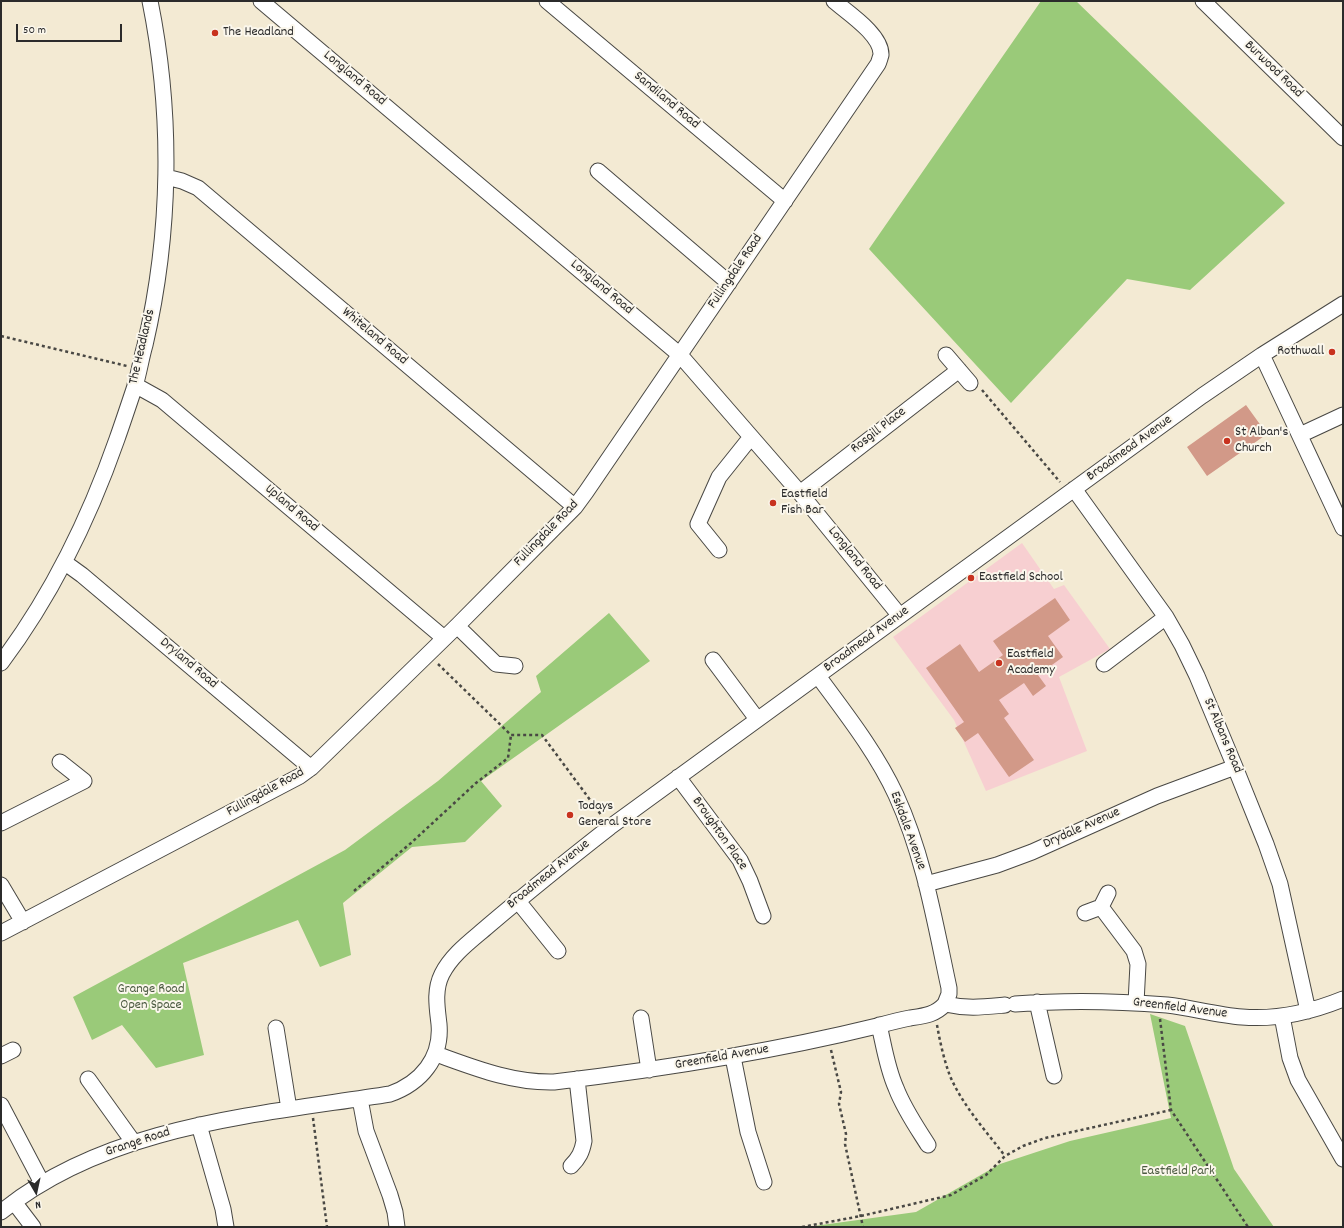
<!DOCTYPE html>
<style>
body{margin:0}
#map{position:relative;width:1344px;height:1228px;overflow:hidden;background:#f3ead3;font-family:Dekko,sans-serif}
canvas{display:block}
.frame{position:absolute;inset:0;border:2px solid #2b2b2b;pointer-events:none}
.north{position:absolute;left:16px;top:1172px;width:40px;height:40px;-webkit-text-stroke:3px #fbf7ec;paint-order:stroke;rotate:171deg;font-size:11px;font-weight:700;line-height:16px;text-align:center;color:#2b2b2b}
.north::after{content:'';display:block;margin:auto;width:14px;height:18px;background:#2b2b2b;clip-path:polygon(50% 0,100% 100%,50% 72%,0 100%)}
.scale{position:absolute;left:16px;top:24px;width:106px;height:18px;box-sizing:border-box;border:2px solid #2b2b2b;border-top:0;padding-left:5px;font-size:12px;line-height:14px;white-space:nowrap;color:#2b2b2b;-webkit-text-stroke:3px #fbf7ec;paint-order:stroke}
</style>
<div id="map">
<canvas width="1344" height="1228"></canvas>
<div class="frame"></div>
<div class="north">N</div>
<div class="scale">50 m</div>
</div>
<script>
const context = document.querySelector('canvas').getContext('2d');
context.lineJoin = 'round';
function paint(path, color) {
  context.fillStyle = color;
  context.fill(path, 'evenodd');
}
function stroke(path, color, width, dash) {
  context.strokeStyle = color;
  context.lineWidth = width;
  context.lineCap = dash ? 'butt' : 'round';
  context.setLineDash(dash || []);
  context.stroke(path);
}
function label(font, color, halo, rows, align = 'center') {
  context.font = font + ' Dekko,sans-serif';
  context.lineWidth = 4;
  context.setLineDash([]);
  context.textBaseline = 'middle';
  context.strokeStyle = halo;
  context.fillStyle = color;
  for (const [text, x, y, turn = 0] of rows) {
    context.save();
    context.translate(x, y);
    context.rotate((+turn || 0) * Math.PI / 180);
    context.textAlign = isNaN(turn) ? turn : align;
    if (halo) context.strokeText(text, 0, 0);
    context.fillText(text, 0, 0);
    context.restore();
  }
}
const built = new Path2D(`
 M1022 543 1054 589 1064 585 1110 649 1059 677 1087 751 986 791 954 720 893 637Z`);
const green = new Path2D(`
 M1041 1H1076L1285 203 1190 290 1127 279 1011 403 869 249Z
 M609 613 650 661 481 781 502 806 465 842 412 847 343 903 351 955 320 967 298 920 183 963 204 1055 156 1068 122 1025 92 1040 73 997 345 850 438 781 541 692 536 676Z
 M1150 1014 1185 1026 1234 1169 1274 1227H807L916 1212 1000 1164 1070 1141 1171 1118Z`);
const building = new Path2D(`
 M1246 405 1267 434 1207 476 1187 447Z
 M1055 598 1070 620 1048 636 1063 657 1038 675 1046 686 1033 696 1024 683 999 700 1009 714 1004 718 1034 760 1009 777 978 733 965 742 955 728 964 722 926 668 960 644 979 672 1003 655 993 641Z`);
const path = new Path2D(`
 M1 336 127 366
 M982 390 1060 482
 M438 664 511 735H542L602 816
 M354 891 411 843 476 783 508 758 511 735
 M1160 1019 1171 1110 1248 1227
 M937 1025C940 1042 944 1060 950 1076 963 1106 986 1131 1005 1156
 M831 1050 841 1092 839 1104 846 1134 845 1144 863 1227
 M313 1118 327 1227
 M802 1227 861 1216 951 1195 986 1175 1005 1156 1023 1146 1045 1138 1171 1110`);
const minor = new Path2D(`
 M261 1 680 355 800 493 900 616
 M547 1 785 201
 M1203 1 1343 138
 M598 171 729 283
 M166 177 182 181 198 188 575 507
 M946 355 970 383
 M1262 355 1343 528
 M135 385 162 400 444 638
 M1300 435 1343 415
 M1074 489 1166 617 1182 645 1197 676 1235 767 1266 844 1280 884 1308 1011
 M800 493 959 370
 M719 550 698 524 719 477 751 437
 M64 562 82 575 311 768
 M457 626 496 664 515 666
 M713 660 757 719
 M1 663C52 595 89 519 117 439 123 422 129 404 135 386 139 373 141 359 145 345 171 233 173 115 150 1
 M1104 664 1166 617
 M818 676C846 714 876 752 896 795 924 856 935 923 949 988V994L945 1004
 M678 777 740 860 750 881 763 916
 M1 823 84 781 60 762
 M926 884 997 865 1032 852 1157 796 1235 767
 M1 885 23 922
 M517 900 558 951
 M1101 907 1134 951 1138 964 1136 1003
 M1085 913 1101 907 1108 893
 M1 933 300 776 311 768 457 626 575 507 586 492 878 64C879 62 880 58 881 55 882 35 848 13 834 1
 M1037 1002 1054 1076
 M1015 1004C1065 1000 1116 1001 1167 1005 1192 1008 1217 1015 1242 1017 1277 1020 1311 1012 1343 999
 M1282 1016 1290 1058 1298 1080 1343 1159
 M641 1018 649 1070
 M879 1025C884 1046 887 1068 896 1088 904 1109 916 1126 928 1145
 M276 1028 289 1109
 M436 1054C475 1068 512 1083 554 1082 663 1069 771 1052 877 1026 888 1023 899 1020 910 1018 924 1016 935 1015 945 1004 967 1009 983 1007 1005 1005
 M1 1056 13 1050
 M733 1057 748 1132 764 1182
 M88 1079 134 1143
 M360 1099 366 1131 390 1195 395 1212 397 1227
 M1 1105 42 1183
 M199 1125 223 1209 226 1227
 M571 1166C579 1158 582 1152 584 1141L577 1079
 M14 1202 33 1227
 M1 1212C108 1125 258 1115 390 1094 421 1083 442 1058 439 1024 437 1007 434 990 442 974 452 954 472 940 488 926 528 892 569 859 610 827L1202 396 1262 355 1343 304`);
const markers = [
 [215,33,4,"#c8321e"],
 [1332,352,4,"#c8321e"],
 [1227,441,4,"#c8321e"],
 [773,503,4,"#c8321e"],
 [971,578,4,"#c8321e"],
 [999,663,4,"#c8321e"],
 [570,815,4,"#c8321e"]
];
const poiNames = [
 ["The Headland",223,33],
 ["Rothwall",1324,352,"right"],
 ["St Alban's",1235,433],
 ["Church",1235,449],
 ["Eastfield",781,495],
 ["Fish Bar",781,511],
 ["Eastfield School",979,578],
 ["Eastfield",1007,655],
 ["Academy",1007,671],
 ["Todays",578,807],
 ["General Store",578,823]
];
const streetNames = [
 ["Burwood Road",1273,70,44],
 ["Longland Road",354,79,40],
 ["Sandiland Road",666,101,40],
 ["Fullingdale Road",736,272,-56],
 ["Longland Road",601,288,40],
 ["Whiteland Road",374,337,40],
 ["The Headlands",143,347,-77],
 ["Rosgill Place",879,431,-38],
 ["Broadmead Avenue",1130,449,-36],
 ["Upland Road",291,509,40],
 ["Fullingdale Road",547,534,-46],
 ["Longland Road",854,559,51],
 ["Broadmead Avenue",867,640,-36],
 ["Dryland Road",188,664,40],
 ["St Albans Road",1222,736,67],
 ["Fullingdale Road",266,793,-29],
 ["Drydale Avenue",1082,829,-24],
 ["Eskdale Avenue",907,831,70],
 ["Broughton Place",719,834,55],
 ["Broadmead Avenue",549,875,-39],
 ["Greenfield Avenue",1180,1009,7],
 ["Greenfield Avenue",722,1058,-10],
 ["Grange Road",138,1143,-18]
];
const parkNames = [
 ["Grange Road",151,990],
 ["Open Space",151,1006],
 ["Eastfield Park",1178,1172]
];
paint(built, '#f7cfd1');
paint(green, '#9aca79');
paint(building, '#d29988');
stroke(minor, '#494844', 17);
stroke(path, '#494844', 2.5, [3, 3]);
stroke(minor, '#fff', 15);
for (const [x, y, r, color] of markers) {
  const dot = new Path2D();
  dot.arc(x, y, r, 0, 2 * Math.PI);
  context.fillStyle = color;
  context.fill(dot);
  stroke(dot, '#fbf7ec', 1.5);
}
label('14px', '#2b2b2b', '#fbf7ec', poiNames, 'left');
label('14px', '#2b2b2b', '#fbf7ec', streetNames);
label('14px', '#4c5b42', '#fbf7ec', parkNames);
</script>
